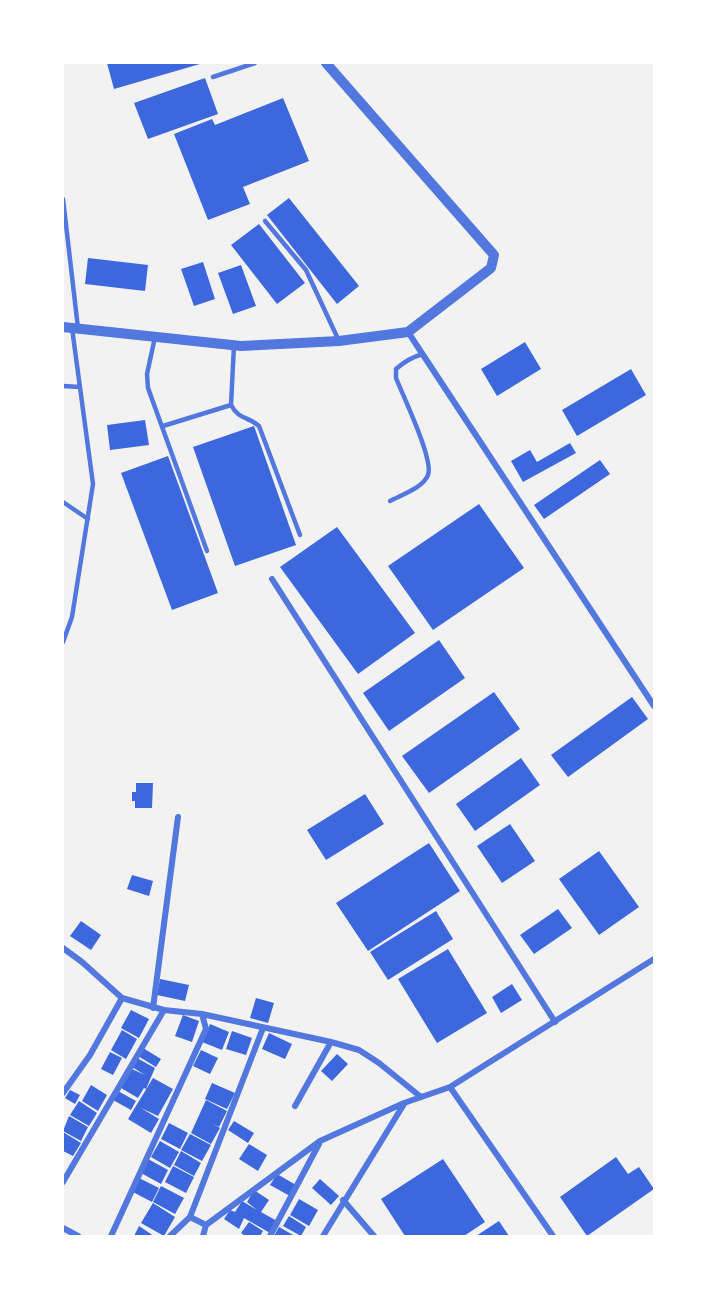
<!DOCTYPE html>
<style>
body{margin:0}
#map{position:relative;width:717px;height:1299px;overflow:hidden;background:#f2f2f2;font-family:Karla,sans-serif}
canvas{display:block}
.frame{position:absolute;inset:0;border:64px solid #fff;pointer-events:none}
</style>
<div id="map">
<canvas width="717" height="1299"></canvas>
<div class="frame"></div>
</div>
<script>
const context = document.querySelector('canvas').getContext('2d');
context.lineJoin = 'round';
function paint(path, color) {
  context.fillStyle = color;
  context.fill(path, 'evenodd');
}
function stroke(path, color, width, dash) {
  context.strokeStyle = color;
  context.lineWidth = width;
  context.lineCap = dash ? 'butt' : 'round';
  context.setLineDash(dash || []);
  context.stroke(path);
}
const building = new Path2D(`
 M107 63H200V64L114 89Z
 M205 78 218 114 148 139 134 103Z
 M283 98 309 161 243 187 250 204 208 220 174 134 212 119 215 125Z
 M289 198 359 286 337 304 267 215Z
 M259 224 305 283 277 304 231 245Z
 M88 258 148 265 145 291 85 284Z
 M203 262 215 299 194 306 181 269Z
 M241 265 256 306 233 314 218 273Z
 M525 342 541 369 497 396 481 369Z
 M631 369 646 395 577 436 562 410Z
 M145 420 149 445 110 450 107 425Z
 M254 426 296 545 235 566 193 447Z
 M570 443 576 453 523 482 511 461 530 450 537 462Z
 M168 456 218 593 172 610 121 473Z
 M600 460 610 474 544 519 534 505Z
 M479 504 524 568 433 630 388 566Z
 M337 527 415 633 358 674 280 567Z
 M439 640 465 678 389 731 363 693Z
 M494 692 520 729 429 793 402 756Z
 M632 697 648 719 568 777 551 755Z
 M521 758 540 785 475 831 456 804Z
 M136 783H153L152 808H135V801H132V792H136Z
 M365 794 384 824 326 860 307 830Z
 M510 824 535 861 502 883 477 846Z
 M429 843 460 891 368 951 336 903Z
 M599 851 639 907 599 935 559 879Z
 M132 875 153 881 149 896 127 889Z
 M558 909 572 928 534 954 520 935Z
 M436 911 453 939 388 980 370 952Z
 M81 921 101 935 91 950 70 936Z
 M448 949 487 1013 437 1043 398 979Z
 M160 979 189 985 185 1001 157 995Z
 M512 984 522 1000 501 1013 492 997Z
 M256 998 274 1003 268 1023 250 1018Z
 M131 1010 149 1019 139 1038 121 1028Z
 M183 1015 199 1021 192 1042 175 1036Z
 M210 1024 229 1032 222 1050 202 1042Z
 M122 1030 137 1039 126 1059 111 1050Z
 M232 1031 252 1038 246 1055 226 1049Z
 M269 1033 292 1044 285 1059 262 1049Z
 M143 1048 161 1059 156 1067 138 1056Z
 M201 1050 218 1058 210 1074 193 1066Z
 M110 1052 122 1058 113 1075 101 1069Z
 M337 1054 348 1064 332 1081 321 1071Z
 M137 1058 155 1068 146 1089 144 1088 138 1098 121 1088 132 1069 145 1075 132 1067Z
 M153 1078 173 1089 158 1116 141 1108 159 1119 151 1133 128 1119Z
 M212 1083 235 1093 227 1109 205 1099Z
 M91 1085 107 1095 98 1111 82 1101Z
 M70 1090 80 1095 75 1104 65 1098Z
 M118 1091 136 1101 131 1110 113 1100Z
 M206 1100 227 1111 219 1127 211 1123 220 1128 211 1144 191 1133Z
 M79 1101 97 1113 89 1126 70 1115Z
 M69 1116 88 1127 81 1141 63 1131Z
 M234 1121 254 1133 248 1143 228 1130Z
 M169 1123 188 1133 180 1149 161 1139Z
 M63 1132 81 1143 73 1156 63 1151Z
 M190 1134 211 1145 202 1161 181 1150Z
 M160 1141 179 1152 170 1168 151 1157Z
 M249 1144 267 1155 258 1171 239 1159Z
 M181 1151 201 1163 194 1176 174 1165Z
 M616 1157 628 1174 639 1167 654 1189 587 1236 560 1197Z
 M148 1159 168 1170 161 1184 141 1173Z
 M443 1159 485 1222 464 1236H405L381 1199Z
 M173 1166 194 1177 186 1193 165 1182Z
 M277 1174 296 1185 290 1196 270 1185Z
 M139 1178 159 1188 152 1202 131 1191Z
 M320 1179 339 1196 331 1205 312 1188Z
 M161 1186 184 1198 175 1214 153 1202Z
 M254 1190 269 1200 261 1212 277 1221 270 1233 244 1218 239 1229 224 1219 230 1210 235 1212 242 1201 257 1210 247 1202Z
 M299 1199 318 1210 309 1226 290 1215Z
 M153 1203 175 1217 164 1236 141 1223Z
 M289 1216 306 1227 301 1236 283 1226Z
 M499 1221 509 1236H476Z
 M249 1222 263 1231 260 1236H245L241 1233Z
 M139 1226 154 1236H134Z
 M279 1227 295 1236H274Z`);
const service = new Path2D(`
 M213 77 255 63
 M63 199 78 328
 M265 221 306 270 339 341
 M155 337 147 374 148 388 207 551
 M234 345 231 405C239 420 248 416 259 426L300 535
 M63 386 80 387
 M163 426 231 405
 M390 501C401 495 423 488 428 475 434 460 403 396 396 378V369C405 361 412 357 423 354
 M63 502 88 519
 M63 642 72 617 93 484 72 328`);
const minor = new Path2D(`
 M408 332 654 706
 M272 579 555 1022
 M63 948 82 962 122 998 164 1010 202 1014 331 1042 359 1050 379 1063 421 1097
 M153 1008 178 817
 M450 1087 553 1236
 M63 1093 90 1055 122 998
 M295 1106 331 1042
 M63 1182 164 1010
 M343 1200 374 1236
 M190 1217 263 1028
 M63 1228 78 1236
 M111 1236 206 1029 202 1014
 M170 1236 190 1217 206 1225 320 1141 404 1103 450 1087 654 959
 M203 1236 206 1225
 M270 1236 319 1144
 M323 1236 404 1104`);
const tertiary = new Path2D(`
 M63 327 241 346 339 341 408 332 491 268 494 255 326 63`);
paint(building, '#3d67dc');
stroke(service, '#5277de', 4.5);
stroke(minor, '#5277de', 6);
stroke(tertiary, '#5277de', 10);
</script>
